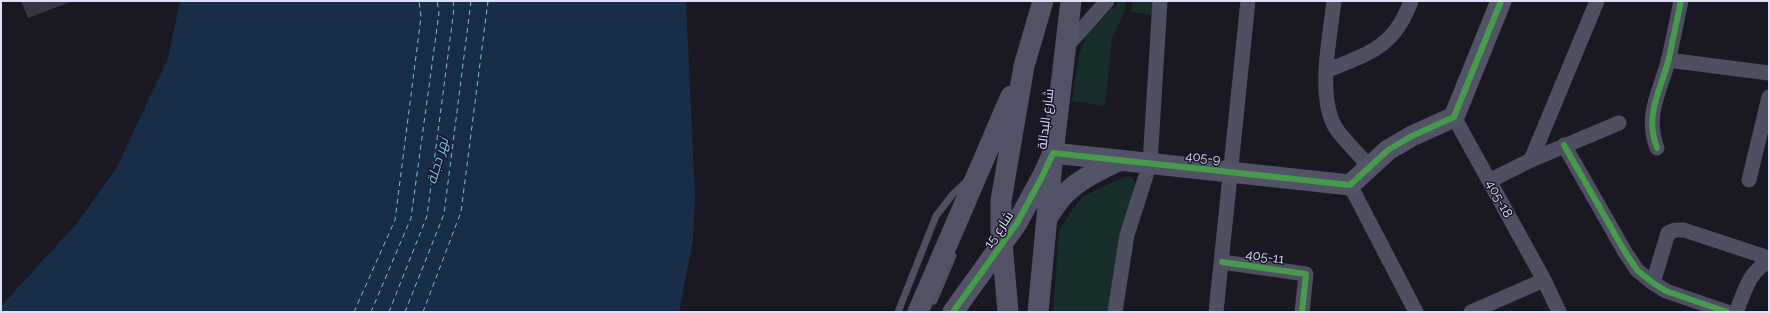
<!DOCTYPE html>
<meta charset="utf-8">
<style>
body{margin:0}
#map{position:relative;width:1770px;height:313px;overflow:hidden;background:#1a1823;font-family:Raleway,sans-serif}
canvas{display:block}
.frame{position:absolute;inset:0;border:2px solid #e0dffb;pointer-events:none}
</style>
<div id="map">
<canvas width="1770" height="313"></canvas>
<div class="frame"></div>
</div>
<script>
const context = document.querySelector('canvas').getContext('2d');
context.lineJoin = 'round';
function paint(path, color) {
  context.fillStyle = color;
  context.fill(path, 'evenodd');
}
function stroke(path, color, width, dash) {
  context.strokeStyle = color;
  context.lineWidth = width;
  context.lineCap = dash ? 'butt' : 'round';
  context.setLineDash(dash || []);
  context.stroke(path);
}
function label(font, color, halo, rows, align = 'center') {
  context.font = font + ' Raleway,Cairo,sans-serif';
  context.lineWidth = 3;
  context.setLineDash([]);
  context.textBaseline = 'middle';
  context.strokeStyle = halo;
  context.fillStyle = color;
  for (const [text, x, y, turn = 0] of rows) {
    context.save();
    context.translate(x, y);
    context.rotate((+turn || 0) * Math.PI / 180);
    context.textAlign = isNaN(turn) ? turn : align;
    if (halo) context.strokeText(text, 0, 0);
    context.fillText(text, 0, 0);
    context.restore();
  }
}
const green = new Path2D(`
 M1120 1H1126L1125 11 1112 38 1105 106 1072 101 1079 55 1086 35Z
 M1132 1H1155L1154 15 1131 12Z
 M1131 176 1135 183 1110 312H1053L1059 231 1072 210 1083 196 1124 177Z`);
const water = new Path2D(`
 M180 1H686L695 196 693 241 679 312H1V306L78 222 117 167 168 58Z`);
const ferry = new Path2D(`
 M354 312 395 220 421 17 419 1
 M371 312 411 218 439 13 437 1
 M389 312 427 216 454 9 453 1
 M405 312 444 214 471 1
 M423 312 461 212 488 1`);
const building = new Path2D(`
 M21 1H70V2L28 18Z`);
const lane = new Path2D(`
 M934 301 953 256
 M898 312 936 216 953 194 968 180`);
const street = new Path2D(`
 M1334 1C1330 37 1316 99 1337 130 1347 143 1359 155 1370 167
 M1066 47 1107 1
 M1668 60 1769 73
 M1326 71C1369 53 1394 48 1411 1
 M1454 117 1544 280 1559 312
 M1564 145 1625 252 1637 270 1653 283 1666 291 1727 312
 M1657 148C1644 114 1661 90 1669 58 1673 39 1677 20 1681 1
 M1531 160 1597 1
 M1749 180 1769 97
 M1489 181 1531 160 1619 123
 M1350 185 1416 312
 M1222 262 1306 274 1302 312
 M1653 283 1668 233 1675 230H1684L1769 258
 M1115 312 1127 235 1150 163 1160 1
 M1216 312 1248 1
 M1471 312 1544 280
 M1736 312C1744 294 1749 270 1769 262`);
const secondary = new Path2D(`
 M1047 218C1052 211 1056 204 1062 197 1077 180 1100 170 1120 160
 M918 312 1011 96
 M953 312 1017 223 1042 177 1053 153 1350 185 1388 150 1412 136 1454 117 1501 1
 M1008 312 1001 231V201L1024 66 1043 1
 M1038 312 1053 153 1071 1`);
const cycleway = new Path2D(`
 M1564 145 1625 252 1637 270 1653 283 1666 291 1727 312
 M1657 148C1644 114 1661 90 1669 58 1673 39 1677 20 1681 1
 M1222 262 1306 274 1302 312
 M953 312 1017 223 1042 177 1053 153 1350 185 1388 150 1412 136 1454 117 1501 1`);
const streetNames = [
 ["شارع البدالة",1046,119,-83],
 ["405-9",1203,158,6],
 ["405-18",1499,199,61],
 ["شارع 15",999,230,-56],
 ["405-11",1265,257,8]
];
const waterNames = [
 ["نهر دجلة",438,161,-74]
];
paint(green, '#182e2d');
paint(water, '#182d48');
stroke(ferry, '#7abeed', 1, [5, 4]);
paint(building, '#393744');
stroke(lane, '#4f4f62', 7);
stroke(street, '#4f4f62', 15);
stroke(secondary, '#535367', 21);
stroke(cycleway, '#469c4c', 6);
label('13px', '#e0dffb', '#161427', streetNames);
label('italic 14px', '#7abeed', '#161427', waterNames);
</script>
